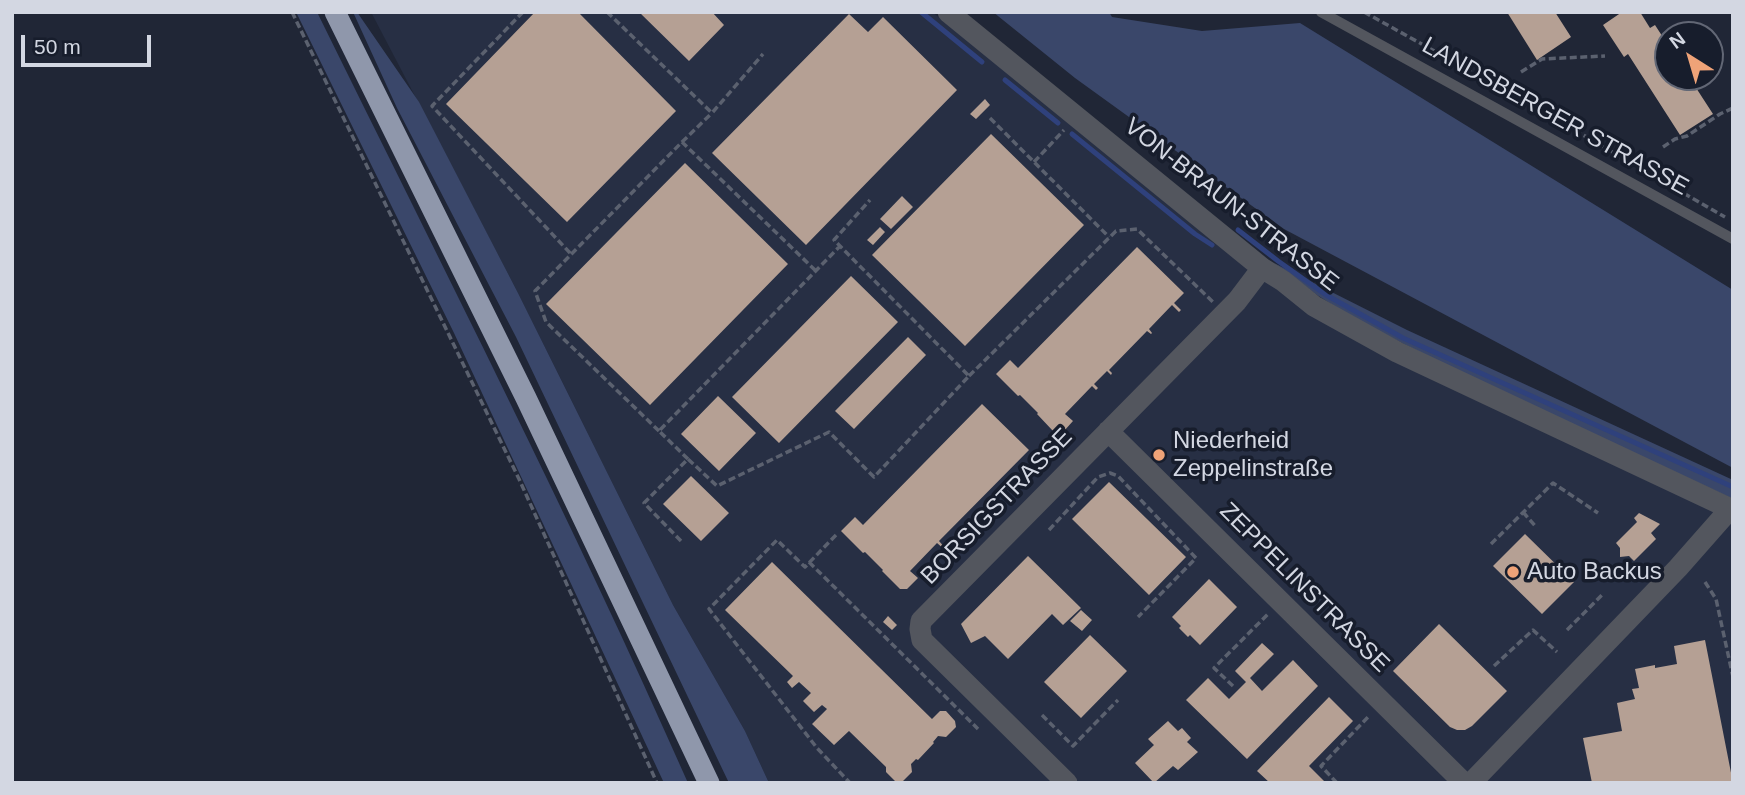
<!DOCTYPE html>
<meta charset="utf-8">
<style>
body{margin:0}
#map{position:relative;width:1745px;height:795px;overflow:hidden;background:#202636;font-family:Arial,sans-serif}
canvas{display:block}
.frame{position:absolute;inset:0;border:14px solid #d3d7e2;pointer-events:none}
.north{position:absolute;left:1654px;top:21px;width:70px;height:70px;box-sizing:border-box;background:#171d2c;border:2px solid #626775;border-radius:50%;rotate:323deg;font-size:19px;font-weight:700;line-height:28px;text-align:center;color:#d3d7e2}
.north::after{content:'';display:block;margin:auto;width:24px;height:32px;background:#efa378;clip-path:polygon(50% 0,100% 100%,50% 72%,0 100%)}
.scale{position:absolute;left:21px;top:35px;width:130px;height:32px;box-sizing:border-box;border:4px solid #d3d7e2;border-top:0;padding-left:9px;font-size:21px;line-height:24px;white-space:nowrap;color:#d3d7e2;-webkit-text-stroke:5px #171d2c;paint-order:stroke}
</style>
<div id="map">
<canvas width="1745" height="795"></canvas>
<div class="frame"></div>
<div class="north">N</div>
<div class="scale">50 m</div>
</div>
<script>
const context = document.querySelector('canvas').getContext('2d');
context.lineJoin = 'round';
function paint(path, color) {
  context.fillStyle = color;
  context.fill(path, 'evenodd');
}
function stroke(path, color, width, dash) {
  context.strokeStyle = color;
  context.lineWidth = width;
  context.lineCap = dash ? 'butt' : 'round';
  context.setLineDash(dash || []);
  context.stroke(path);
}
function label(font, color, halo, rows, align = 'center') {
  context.font = font + ' Arial,sans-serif';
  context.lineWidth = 7;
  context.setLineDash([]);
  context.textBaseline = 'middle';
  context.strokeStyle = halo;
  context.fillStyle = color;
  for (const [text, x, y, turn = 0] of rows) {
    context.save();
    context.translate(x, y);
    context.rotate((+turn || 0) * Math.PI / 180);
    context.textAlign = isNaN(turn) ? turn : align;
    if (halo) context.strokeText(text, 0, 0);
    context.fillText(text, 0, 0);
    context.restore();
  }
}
const built = new Path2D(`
 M371 12H932L1319 316 1733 518V783H769L745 731 673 605 518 293Z`);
const green = new Path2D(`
 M296 12H317C443 268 573 522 688 783H664L454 333Z
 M353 12H357L419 102 518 293 673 605 745 731 769 783H729L516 337 397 108Z
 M993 12H1109L1112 17 1202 31 1300 23 1733 290V468L1284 229 1075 78Z
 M1274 263 1407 330 1733 480V499L1461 373 1353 318 1317 295Z`);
const stream = new Path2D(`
 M921 12 982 62
 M1005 80 1058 123
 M1072 134 1195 234 1212 245
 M1238 230 1278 261 1326 295 1403 338 1733 487`);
const building = new Path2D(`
 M535 12H578L676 111 567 222 446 104Z
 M639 12H712L724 25 689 61Z
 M1507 12H1555L1571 37 1537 60Z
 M1622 12H1640L1650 28 1655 25 1668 45V77H1689L1713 114 1680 135 1628 54 1624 57 1603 25Z
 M849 14 868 32 883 17 957 90 806 245 712 153Z
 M985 99 990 105 976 119 970 114Z
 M991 134 1084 225 965 346 872 255Z
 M685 163 788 264 650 405 546 304Z
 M902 196 913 207 891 229 880 219Z
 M880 227 885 232 873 245 867 240Z
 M1137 247 1184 293 1174 303 1181 310 1179 312 1172 305 1149 329 1152 333 1151 334 1147 331 1109 370 1112 373 1111 375 1107 371 1094 384 1098 388 1096 390 1092 386 1065 414 1073 421 1064 431 1061 427H1057L1053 431 1037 414 1038 413 1020 395 1018 396 996 374 1010 360 1018 368Z
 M851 276 898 322 779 443 732 397Z
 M908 337 926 355 854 429 835 411Z
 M718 396 756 433 719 471 681 434Z
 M982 404 1029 450 939 541 946 549 945 550 937 543 910 571 918 578 907 589H900L882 571 883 570 865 552 863 553 841 531 855 517 863 525Z
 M691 476 729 513 701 541 663 504Z
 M1109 482 1186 557 1149 595 1072 519Z
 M1639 513 1660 524 1651 533 1656 539 1634 561 1629 556 1620 557V548L1616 543 1637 522 1634 518Z
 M1525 534 1574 582 1542 614 1493 566Z
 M1028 556 1081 608 1063 625 1052 614 1008 659 985 636 971 643 961 624Z
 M772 562 932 719 940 711H946L955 721 956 727 946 737 938 736 933 742 934 743 918 760 916 759 911 764 912 772 903 781 896 782 886 772V767L849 731 834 745 812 724 827 709 822 705 814 712 803 701 811 693 799 682 792 688 787 682 793 676 725 610Z
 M1209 579 1237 607 1200 645 1190 635 1188 637 1179 628 1181 626 1172 617Z
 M1081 610 1092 620 1082 631 1070 621Z
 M888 616 897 625 892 630 883 622Z
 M1439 624 1507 691 1472 726 1465 730H1457L1450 727 1393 671Z
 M1090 635 1127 671 1081 718 1044 682Z
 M1705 640 1733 783H1592L1583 738 1622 731 1617 703 1635 699 1632 689 1639 688 1635 669 1655 665V668L1677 664 1674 646Z
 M1262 643 1274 654 1250 678 1262 691 1293 660 1318 686 1247 759 1186 700 1208 678 1229 699 1246 682 1235 671Z
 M1329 697 1353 721 1309 766 1326 783H1270L1257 771Z
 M1168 721 1178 731 1182 728 1191 738 1187 742 1198 752 1178 770 1173 766 1154 783 1135 763 1154 745 1148 739Z`);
const path = new Path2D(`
 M292 12 519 479 657 783
 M523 12 432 106 571 254
 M607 12 712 113 763 54
 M1364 12 1519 98 1725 217
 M1521 72 1542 59 1605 56
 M990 118 1109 237
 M682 142 712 113
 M1663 147 1675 139 1687 136 1720 114 1733 108
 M1034 162 1064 130
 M969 376 1116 231 1137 229 1213 302
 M659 431 546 322 535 291 682 142 816 271
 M688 459 659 431 840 246
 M1523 512 1536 527
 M1049 530 1098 477 1110 473 1118 476 1196 558 1138 617
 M836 535 805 567 777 540 709 609 817 748 850 783
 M681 541 644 503 688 459 717 486 829 432 874 477 969 376 834 240 870 200
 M1491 544 1553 483 1598 513
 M809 562 978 729
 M1705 582 1716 599 1733 677
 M1567 630 1604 593
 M1494 666 1533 630 1557 652
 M1233 686 1214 668 1268 614
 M1042 715 1073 746 1118 700
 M1337 783 1321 766 1369 716`);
const lane = new Path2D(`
 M1321 12 1733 239`);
const street = new Path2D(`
 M948 12 1262 268 1283 281 1314 306 1397 352 1733 510
 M1108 431 1464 783
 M1067 783 922 640 920 629 921 621 1237 301 1262 268
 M1471 783 1678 568 1730 509`);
const highway = new Path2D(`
 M335 12 526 398 709 783`);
const markers = [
 [1159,455,7,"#efa378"],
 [1513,572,7,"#efa378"]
];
const streetNames = [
 ["LANDSBERGER STRASSE",1555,117,29],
 ["VON-BRAUN-STRASSE",1231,205,38],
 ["BORSIGSTRASSE",997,507,-46],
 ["ZEPPELINSTRASSE",1304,588,45]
];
const poiNames = [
 ["Niederheid",1173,441],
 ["Zeppelinstraße",1173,469],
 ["Auto Backus",1527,572]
];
paint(built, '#272f44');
paint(green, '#3a476a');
stroke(stream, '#2f417c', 5);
paint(building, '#b5a094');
stroke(path, '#5b616f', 3.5, [7, 3.5]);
stroke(lane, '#53565e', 10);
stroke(street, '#53565e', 21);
stroke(highway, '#8f97ab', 21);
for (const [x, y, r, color] of markers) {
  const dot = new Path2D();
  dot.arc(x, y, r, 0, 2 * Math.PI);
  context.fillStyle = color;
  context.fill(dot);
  stroke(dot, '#171d2c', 2.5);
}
label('24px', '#d3d7e2', '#171d2c', streetNames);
label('24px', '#d3d7e2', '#171d2c', poiNames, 'left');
</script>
